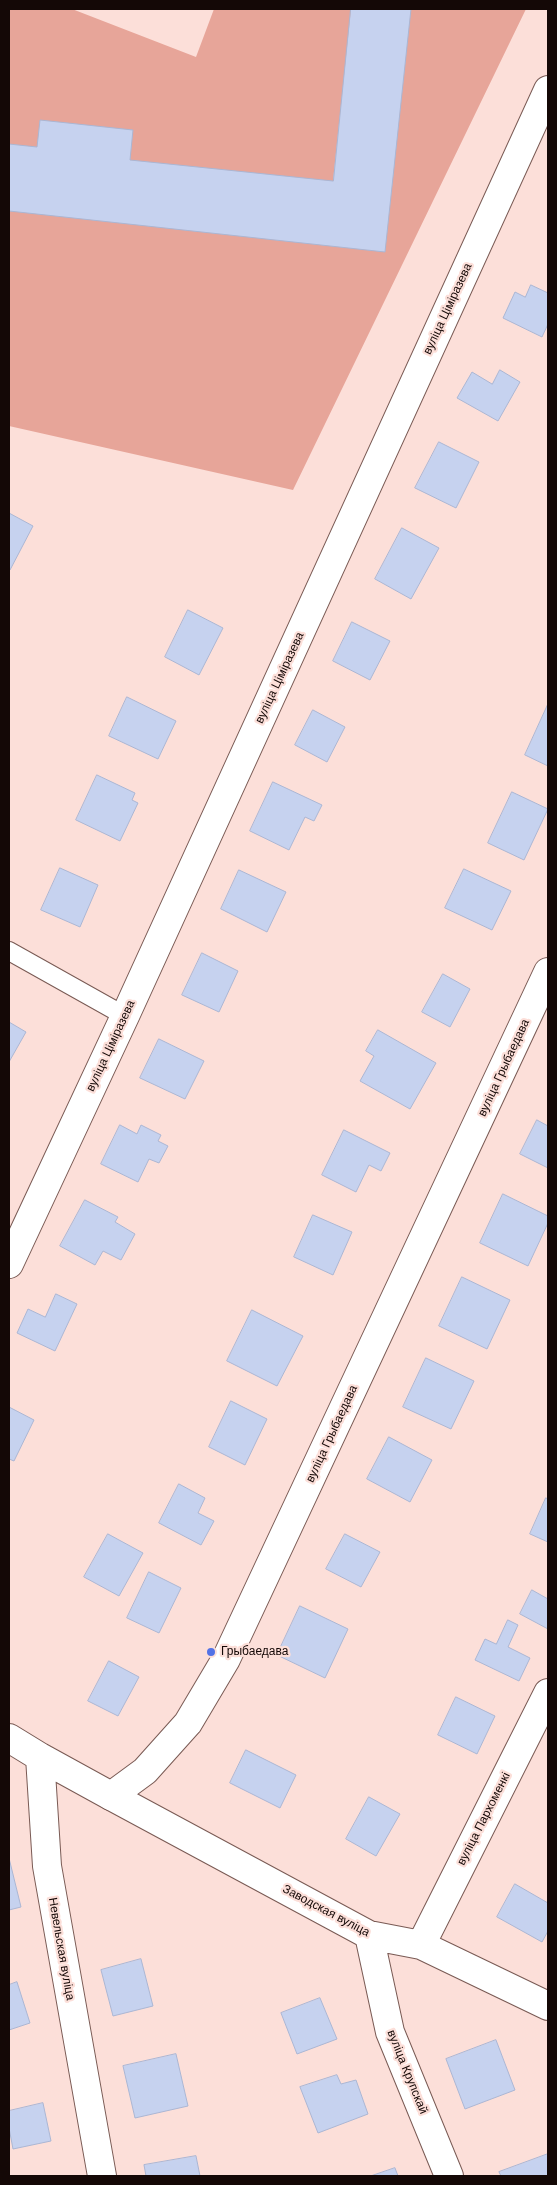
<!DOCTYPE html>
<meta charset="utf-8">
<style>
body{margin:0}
#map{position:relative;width:557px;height:2185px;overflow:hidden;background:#fcdfd9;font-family:Helvetica,sans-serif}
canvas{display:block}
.frame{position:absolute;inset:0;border:10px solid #140806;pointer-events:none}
</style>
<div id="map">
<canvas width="557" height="2185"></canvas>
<div class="frame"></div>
</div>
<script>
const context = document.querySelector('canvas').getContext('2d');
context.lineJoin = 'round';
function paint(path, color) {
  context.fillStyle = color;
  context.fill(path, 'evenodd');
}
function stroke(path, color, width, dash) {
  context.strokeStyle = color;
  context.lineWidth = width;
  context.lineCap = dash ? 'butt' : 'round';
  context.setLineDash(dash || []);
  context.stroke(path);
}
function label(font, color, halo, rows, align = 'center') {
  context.font = font + ' Helvetica,sans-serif';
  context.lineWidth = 4.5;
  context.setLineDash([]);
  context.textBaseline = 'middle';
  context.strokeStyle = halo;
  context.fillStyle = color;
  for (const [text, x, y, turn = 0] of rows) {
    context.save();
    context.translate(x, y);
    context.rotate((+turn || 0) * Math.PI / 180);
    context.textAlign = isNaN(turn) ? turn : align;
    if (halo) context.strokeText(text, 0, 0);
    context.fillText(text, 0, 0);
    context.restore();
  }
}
const green = new Path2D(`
 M9 9H72L196 57 214 9H526L293 490 9 426Z`);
const building = new Path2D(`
 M351 9H411L385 252 9 211V144L37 147 40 120 133 130 130 160 333 181Z
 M531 285 548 293V324L542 337 503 318 515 292 525 297Z
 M500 370 520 382 498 421 457 398 472 372 492 384Z
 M439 442 479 462 456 508 415 488Z
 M9 513 33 526 10 570 9 569Z
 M402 528 439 548 411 599 375 579Z
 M188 610 223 628 199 675 165 657Z
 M352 622 390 641 370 680 333 661Z
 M127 697 176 721 158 759 109 736Z
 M548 704V766L525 755Z
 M313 710 345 727 327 762 295 745Z
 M97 775 135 793 132 800 138 803 120 841 76 820Z
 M273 782 322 805 314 821 305 817 289 850 250 831Z
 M512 792 548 809 524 860 488 843Z
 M60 868 98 885 80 927 41 910Z
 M464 869 511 891 492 930 445 908Z
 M239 870 286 892 267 932 221 909Z
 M202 953 238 971 219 1012 182 995Z
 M443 974 470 989 450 1027 422 1012Z
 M9 1022 26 1032 9 1062Z
 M378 1030 436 1063 410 1109 360 1081 374 1056 366 1051Z
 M159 1039 204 1061 185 1099 140 1078Z
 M537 1120 548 1126V1168L520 1154Z
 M120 1125 137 1134 141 1125 161 1135 158 1141 168 1146 159 1163 149 1159 138 1182 101 1164Z
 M344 1130 390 1153 381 1171 369 1165 356 1192 322 1175Z
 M503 1194 548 1216V1223L528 1266 480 1243Z
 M85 1200 118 1217 115 1222 135 1234 121 1260 103 1251 95 1265 60 1246Z
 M313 1215 352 1232 333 1275 294 1257Z
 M462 1277 510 1300 487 1349 439 1326Z
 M56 1294 77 1304 55 1351 17 1333 28 1309 45 1317Z
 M252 1310 303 1336 277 1386 227 1361Z
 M426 1358 474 1381 451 1429 403 1407Z
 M231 1401 267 1419 245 1465 209 1447Z
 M9 1407 34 1420 14 1461 9 1459Z
 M389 1437 432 1460 410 1502 367 1479Z
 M179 1484 205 1498 198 1513 214 1521 201 1545 159 1523Z
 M546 1498 548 1499V1542L530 1534Z
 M108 1534 143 1553 119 1596 84 1577Z
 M345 1534 380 1552 361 1587 326 1569Z
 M149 1572 181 1588 159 1633 127 1618Z
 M532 1590 548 1599V1629L520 1614Z
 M300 1606 348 1629 325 1678 277 1655Z
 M508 1620 518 1625 508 1647 530 1658 519 1681 475 1660 485 1639 496 1644Z
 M109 1661 139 1677 118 1716 88 1701Z
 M456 1697 495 1716 477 1754 438 1735Z
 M246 1750 296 1775 280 1808 230 1783Z
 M369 1797 400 1814 376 1856 346 1839Z
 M9 1858 21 1907 9 1910Z
 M515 1884 548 1903V1931L542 1942 497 1917Z
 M141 1959 153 2006 113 2016 101 1970Z
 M17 1982 30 2023 9 2030V1985Z
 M320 1998 337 2039 297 2054 281 2013Z
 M496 2040 515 2090 465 2109 446 2059Z
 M176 2054 188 2106 135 2118 123 2066Z
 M337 2075 341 2084 356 2080 368 2114 318 2133 300 2087Z
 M43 2103 51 2141 13 2149 9 2128V2111Z
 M548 2154V2176H501L499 2172Z
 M196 2156 200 2176H146L144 2165Z
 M395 2168 398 2176H371Z`);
const lane = new Path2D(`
 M9 951 125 1016`);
const street = new Path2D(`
 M9 1264 125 1016 548 90
 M111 1796 369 1935 421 1945 548 2006
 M369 1935 390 2032 449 2176
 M421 1945 548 1693`);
const secondary = new Path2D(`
 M9 1738 40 1757 47 1866 102 2176
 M40 1757 111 1796 145 1771 188 1723 226 1659 548 972`);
const markers = [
 [211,1652,5,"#5272e6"]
];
const streetNames = [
 ["вуліца Ціміразева",448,309,-65],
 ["вуліца Ціміразева",280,678,-65],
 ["вуліца Ціміразева",111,1046,-65],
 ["вуліца Грыбаедава",504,1068,-65],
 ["вуліца Грыбаедава",332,1434,-65],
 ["вуліца Пархоменкі",484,1819,-63],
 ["Заводская вуліца",326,1911,28],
 ["Невельская вуліца",61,1949,80],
 ["вуліца Крупскай",407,2072,68]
];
const poiNames = [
 ["Грыбаедава",221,1652]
];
paint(green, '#e7a599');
paint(building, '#c6d2ef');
stroke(building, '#abb6d3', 1);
stroke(lane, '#795a54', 20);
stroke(street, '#795a54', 30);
stroke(secondary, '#795a54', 30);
stroke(lane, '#fff', 18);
stroke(street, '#fff', 28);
stroke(secondary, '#fff', 28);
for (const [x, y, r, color] of markers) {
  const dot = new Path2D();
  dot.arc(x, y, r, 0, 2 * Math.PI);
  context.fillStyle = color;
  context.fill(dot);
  stroke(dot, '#fcdfd9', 2);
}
label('12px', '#140806', '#fcdfd9', streetNames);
label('12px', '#140806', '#fcdfd9', poiNames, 'left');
</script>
